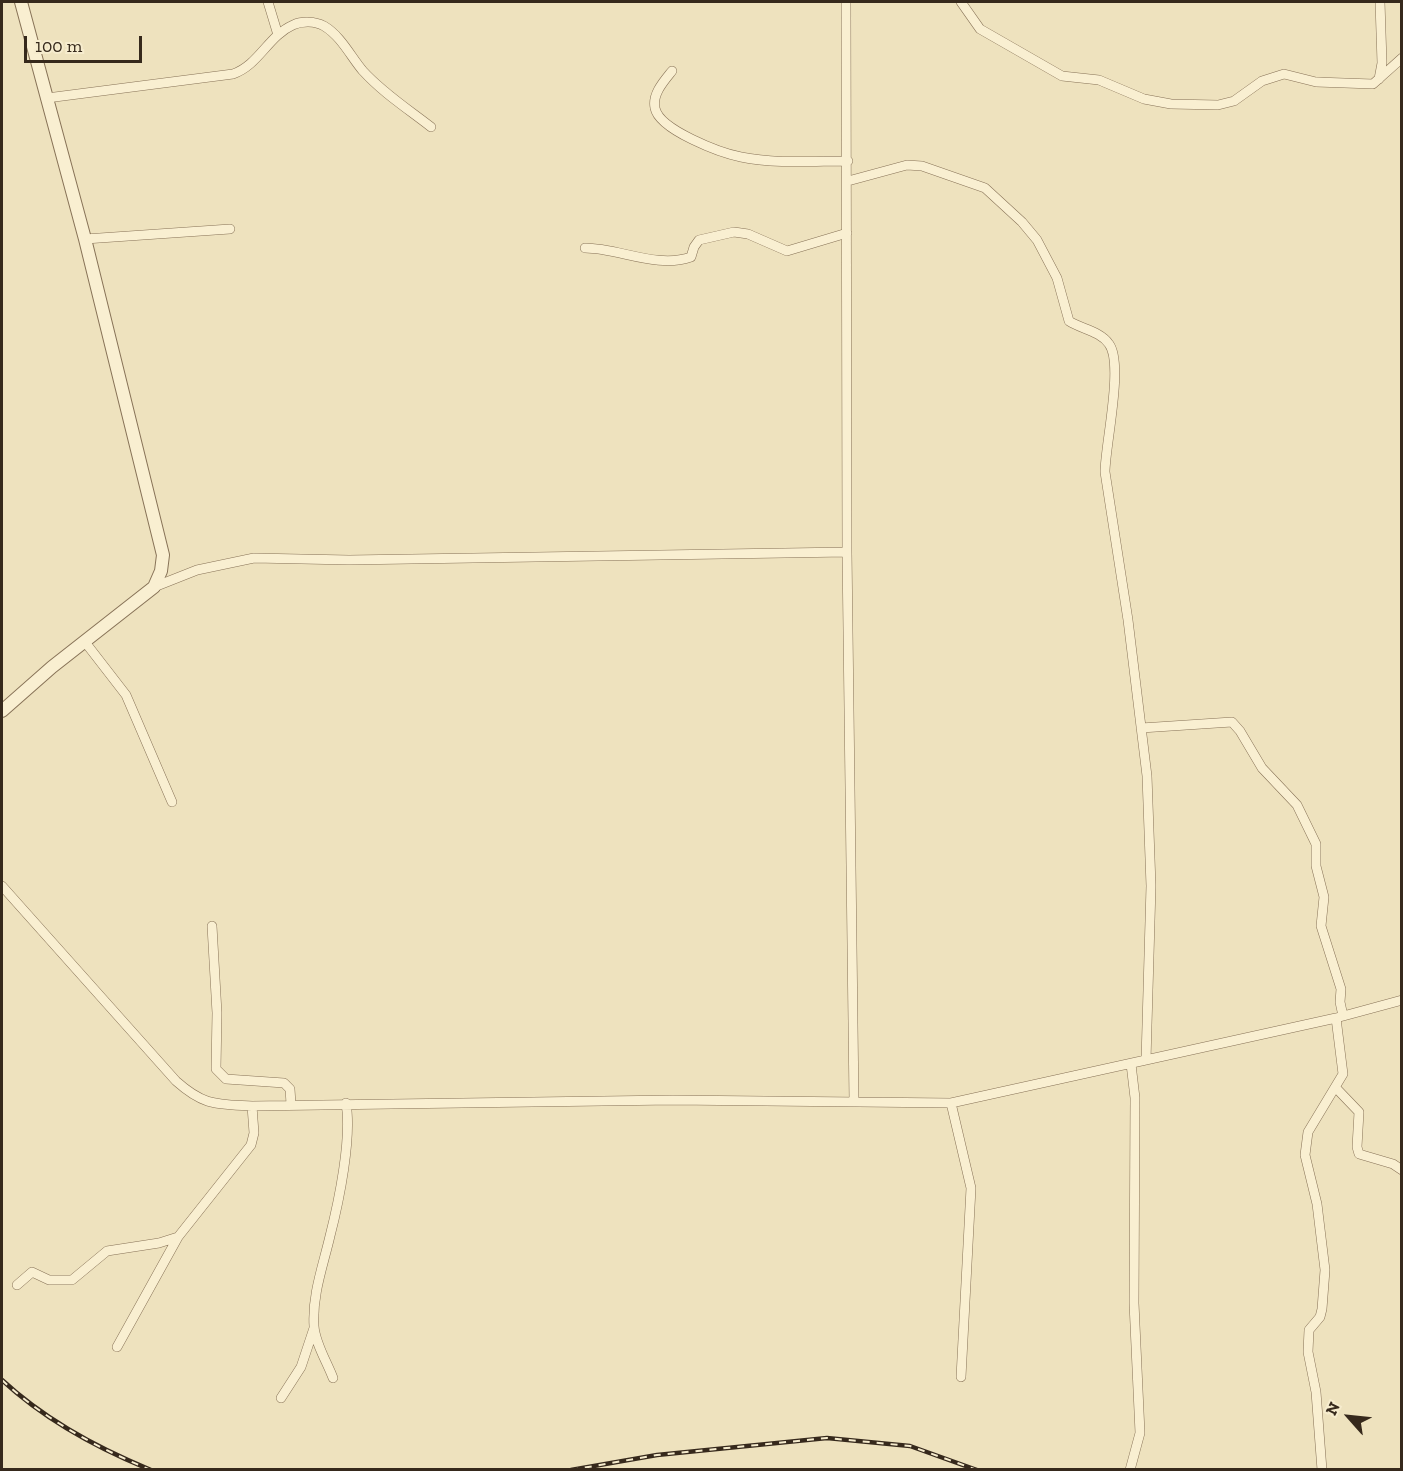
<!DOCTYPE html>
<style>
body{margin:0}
#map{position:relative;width:1403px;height:1471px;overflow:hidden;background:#eee2be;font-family:"Zilla Slab",serif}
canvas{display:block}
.frame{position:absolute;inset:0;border:3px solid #36291c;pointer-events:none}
.north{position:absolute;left:1319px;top:1387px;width:60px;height:60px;-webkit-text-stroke:4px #f6ecce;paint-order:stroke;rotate:297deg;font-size:16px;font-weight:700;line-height:24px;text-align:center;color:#36291c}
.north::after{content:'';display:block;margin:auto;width:21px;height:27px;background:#36291c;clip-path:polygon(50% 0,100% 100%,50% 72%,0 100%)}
.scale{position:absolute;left:24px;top:36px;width:118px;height:27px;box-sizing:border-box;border:3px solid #36291c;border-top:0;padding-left:8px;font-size:18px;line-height:21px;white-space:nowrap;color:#36291c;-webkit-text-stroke:4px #f6ecce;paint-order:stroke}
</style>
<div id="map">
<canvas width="1403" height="1471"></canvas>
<div class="frame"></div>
<div class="north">N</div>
<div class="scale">100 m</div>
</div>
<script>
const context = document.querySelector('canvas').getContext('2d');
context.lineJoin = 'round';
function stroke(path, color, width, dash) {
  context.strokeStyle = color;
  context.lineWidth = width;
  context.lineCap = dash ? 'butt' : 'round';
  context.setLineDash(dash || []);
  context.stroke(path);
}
const minor = new Path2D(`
 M268 2 278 35
 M846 2 847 552 854 1101
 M961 2 980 29 1062 76 1099 80 1144 99 1171 104 1218 105 1234 101 1262 81 1284 74 1316 82 1373 84 1402 58
 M672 71C664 81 652 94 655 108 659 130 721 153 741 157 775 164 813 161 848 161
 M1379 79 1382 63 1380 2
 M47 98 233 74C259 65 268 36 293 25 302 21 315 21 324 26 341 36 351 57 363 71 383 93 408 109 431 127
 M848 181 907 165 922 166 985 188 1022 222 1037 240 1057 278 1069 321C1081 329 1100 331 1109 344 1124 364 1105 446 1105 472L1128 620 1147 776 1151 886 1146 1060
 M85 239 230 229
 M585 248C619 248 657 269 691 257L694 247 699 240 734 232 748 234 787 251 847 233
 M154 587 197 570 254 558 349 560 847 552
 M85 642 126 695 172 802
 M1141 728 1232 722 1240 731 1262 768 1297 805 1316 844V866L1324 897 1321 926 1341 989 1340 1002 1343 1016
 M2 886 176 1081C204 1106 216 1104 252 1106L673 1100 951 1103 1336 1018 1402 1000
 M212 926 217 1013 216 1069 226 1079 284 1083 290 1089 291 1104
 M1336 1088 1359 1112 1357 1147 1359 1154 1393 1164 1402 1170
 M951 1103 971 1188 961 1377
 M17 1285 32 1272 49 1280H72L107 1251 159 1243 178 1237
 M117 1347 178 1237 251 1145 254 1133 252 1106
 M333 1378C327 1362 315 1343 314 1326 312 1295 323 1266 330 1236 339 1201 352 1138 346 1103
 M281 1398 301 1367 314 1328
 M1130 1470 1140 1433 1134 1303 1135 1098 1131 1064
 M1322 1470 1316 1392 1308 1352 1309 1330 1320 1317 1322 1309 1325 1270 1317 1204 1305 1155 1308 1132 1343 1074 1336 1018`);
const tertiary = new Path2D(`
 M2 711 52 667 154 587 161 571 163 555 85 239 21 2`);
const rail = new Path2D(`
 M2 1380C44 1419 97 1448 151 1470
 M571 1470 657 1455 827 1438 910 1446 977 1470`);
stroke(minor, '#877257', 10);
stroke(tertiary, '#877257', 14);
stroke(minor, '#f9efd1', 9);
stroke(tertiary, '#f9efd1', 12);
stroke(rail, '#36291c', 4.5);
stroke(rail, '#f6ecce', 2, [7]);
</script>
